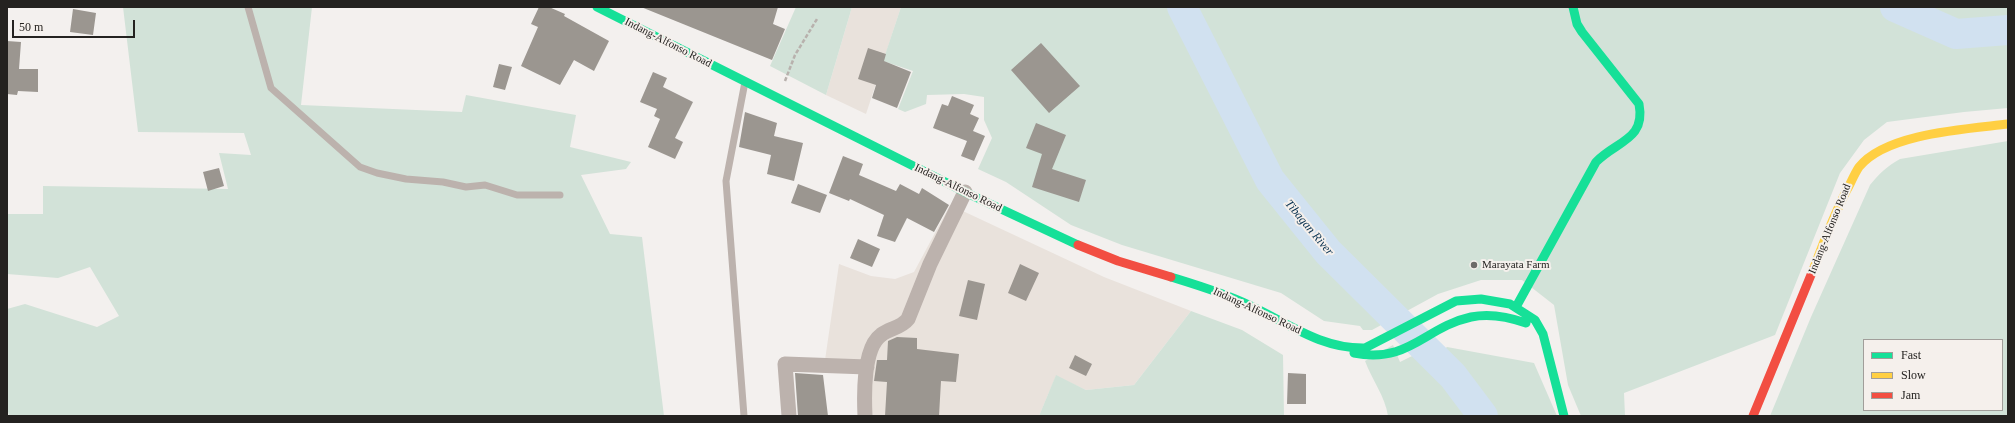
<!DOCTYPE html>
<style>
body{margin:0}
#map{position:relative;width:2015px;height:423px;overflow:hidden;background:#f3f0ee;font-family:"Times New Roman",serif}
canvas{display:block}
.frame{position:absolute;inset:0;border:8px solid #242220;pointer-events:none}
.legend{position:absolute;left:1863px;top:339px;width:140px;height:72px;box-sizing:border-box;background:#f5f0ec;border:1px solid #a19e9a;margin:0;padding:5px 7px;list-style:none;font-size:12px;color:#242220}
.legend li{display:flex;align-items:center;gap:8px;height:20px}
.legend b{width:20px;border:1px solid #a19e9a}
.scale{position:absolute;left:12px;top:20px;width:123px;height:18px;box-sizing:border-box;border:2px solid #242220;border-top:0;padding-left:5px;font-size:12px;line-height:14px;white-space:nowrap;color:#242220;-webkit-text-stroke:3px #f5f0ec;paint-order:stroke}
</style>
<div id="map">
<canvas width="2015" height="423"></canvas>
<div class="frame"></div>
<ul class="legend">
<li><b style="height:5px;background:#16e098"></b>Fast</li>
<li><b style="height:5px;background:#ffcf43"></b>Slow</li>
<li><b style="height:5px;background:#f24e42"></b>Jam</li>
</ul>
<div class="scale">50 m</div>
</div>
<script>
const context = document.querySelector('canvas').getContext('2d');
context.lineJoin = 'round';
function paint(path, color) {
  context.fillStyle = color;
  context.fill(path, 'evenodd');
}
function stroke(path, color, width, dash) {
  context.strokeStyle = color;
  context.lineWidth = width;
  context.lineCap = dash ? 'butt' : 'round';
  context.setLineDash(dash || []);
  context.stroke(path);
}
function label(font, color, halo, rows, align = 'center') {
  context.font = font + ' "Times New Roman",serif';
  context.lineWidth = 4;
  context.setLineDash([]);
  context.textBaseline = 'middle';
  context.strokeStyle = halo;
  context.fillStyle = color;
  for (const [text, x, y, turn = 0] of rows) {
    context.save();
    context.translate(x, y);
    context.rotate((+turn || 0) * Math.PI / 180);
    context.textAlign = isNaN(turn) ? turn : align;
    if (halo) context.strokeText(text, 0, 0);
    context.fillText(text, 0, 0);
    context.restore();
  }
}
const built = new Path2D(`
 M852 7H901L866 114 826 95Z
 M950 205 1104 277 1191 311 1134 385 1086 390 1056 376 1039 416H869L874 360H825L839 264 871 276 895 279 914 272Z`);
const green = new Path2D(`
 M123 7H312L301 105 462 112 466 95 576 115 570 147 631 162 626 169 581 175 610 234 642 237 664 416H9L7 407V309L25 304 97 327 119 316 90 267 58 278 7 274V214H43V186L228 189 219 153 251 155 244 133 138 132Z
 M796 7H852L826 95 770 66Z
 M901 7H2008V108L1964 112 1887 122 1864 140 1840 173 1775 335 1624 393 1625 416H1581L1568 385 1554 305 1522 280H1481L1438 294 1372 330H1363L1360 326 1324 321 1281 293 1122 245 1071 225 1006 182 978 169 992 138 984 120V97L964 94 927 95 926 104 905 112 898 109 913 71 883 61Z
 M2008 141V416H1770L1811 317 1870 185C1879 174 1887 166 1900 159ZM1864 340H2002V410H1864Z
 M1191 311 1242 330 1283 355 1284 416H1039L1056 375 1086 390 1134 385Z
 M1393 345 1400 362 1426 349 1434 357 1447 347 1534 363 1557 416H1388C1385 396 1372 380 1365 361Z`);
const river = new Path2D(`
 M1182 7 1270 180 1328 252 1453 376 1483 416
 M1895 7 1956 34 2008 30`);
const building = new Path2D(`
 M539 7H549L565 14 564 16 609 41 594 71 574 60 560 85 521 66 538 27 531 24Z
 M641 7H778L773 24 785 29 772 60Z
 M73 9 96 13 93 35 70 32Z
 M7 41 21 42 19 69H38V92L18 91 17 95 7 94Z
 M1041 43 1080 86 1049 113 1011 70Z
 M868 48 886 54 884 61 911 72 897 108 872 98 876 85 858 79Z
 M499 64 512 67 505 90 493 87Z
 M653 72 667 78 663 87 693 102 675 138 683 142 675 159 648 147 660 119 654 116 657 109 640 102Z
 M952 96 974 105 970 114 979 118 973 131 985 136 974 161 961 156 967 141 933 128 942 104 948 106Z
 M745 112 777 123 774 136 803 143 794 181 767 174 771 155 739 147Z
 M1036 123 1066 135 1052 169 1086 180 1079 202 1032 187 1042 154 1026 148Z
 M843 156 863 164 859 175 896 191 900 184 919 194 922 188 949 205 934 232 907 218 895 242 877 236 884 215 850 199 849 201 829 193Z
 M219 168 224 186 208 191 203 172Z
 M798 184 827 195 820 213 791 203Z
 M858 239 880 249 872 267 850 258Z
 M1020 264 1039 273 1026 301 1008 293Z
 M968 280 985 284 977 320 959 316Z
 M897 337 917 338V349L959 354 956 382 941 381 939 416H885L887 382 874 381 877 360H887L888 341Z
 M1075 355 1092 364 1086 376 1069 368Z
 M795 373 823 375 828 416H798Z
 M1288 373 1306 374V404H1287Z`);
const path = new Path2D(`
 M785 81 795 55 817 19`);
const lane = new Path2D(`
 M248 7 271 88 360 167 377 173 406 179 443 182 466 187 485 185 517 195H560
 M744 416 726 181 745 82`);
const street = new Path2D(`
 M789 416 785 364 867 367
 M865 416C864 395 863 348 881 335 890 328 901 328 908 319L930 264 965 192`);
const fast = new Path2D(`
 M597 7 971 195 1078 245
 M1171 277C1197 285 1224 293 1249 305 1288 323 1321 349 1365 348L1456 301 1481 299 1510 304 1535 320 1543 334 1564 416
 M1516 307 1596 162C1616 141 1646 140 1639 104L1582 32 1577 24 1573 7
 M1354 353C1409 364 1425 327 1471 317 1490 313 1509 317 1526 323`);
const slow = new Path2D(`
 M1813 270C1824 242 1834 213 1849 186 1852 180 1855 173 1859 167 1886 133 1967 129 2008 124`);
const jam = new Path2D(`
 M1078 245 1118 261 1171 277
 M1753 416 1813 270`);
const markers = [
 [1474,265,4,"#6c6a68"]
];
const streetNames = [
 ["Indang-Alfonso Road",668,43,27],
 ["Indang-Alfonso Road",958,188,26],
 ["Indang-Alfonso Road",1830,229,-68],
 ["Indang-Alfonso Road",1257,311,25]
];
const poiNames = [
 ["Marayata Farm",1482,265]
];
const waterNames = [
 ["Tibagan River",1309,228,50]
];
paint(built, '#e9e2dc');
paint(green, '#d2e2d8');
stroke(river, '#d1e1f0', 30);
paint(building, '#9b9690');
stroke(path, '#b8b1ad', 2.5, [4, 2]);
stroke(lane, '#bcb2ad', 7);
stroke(street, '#bcb2ad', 15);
stroke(fast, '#16e098', 9);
stroke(slow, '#ffcf43', 9);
stroke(jam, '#f24e42', 9);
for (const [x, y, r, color] of markers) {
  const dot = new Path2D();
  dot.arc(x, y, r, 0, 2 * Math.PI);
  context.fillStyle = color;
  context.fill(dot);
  stroke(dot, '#f5f0ec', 1.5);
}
label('11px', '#242220', '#f5f0ec', streetNames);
label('11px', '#242220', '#f5f0ec', poiNames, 'left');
label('italic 12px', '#06304f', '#f5f0ec', waterNames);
</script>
